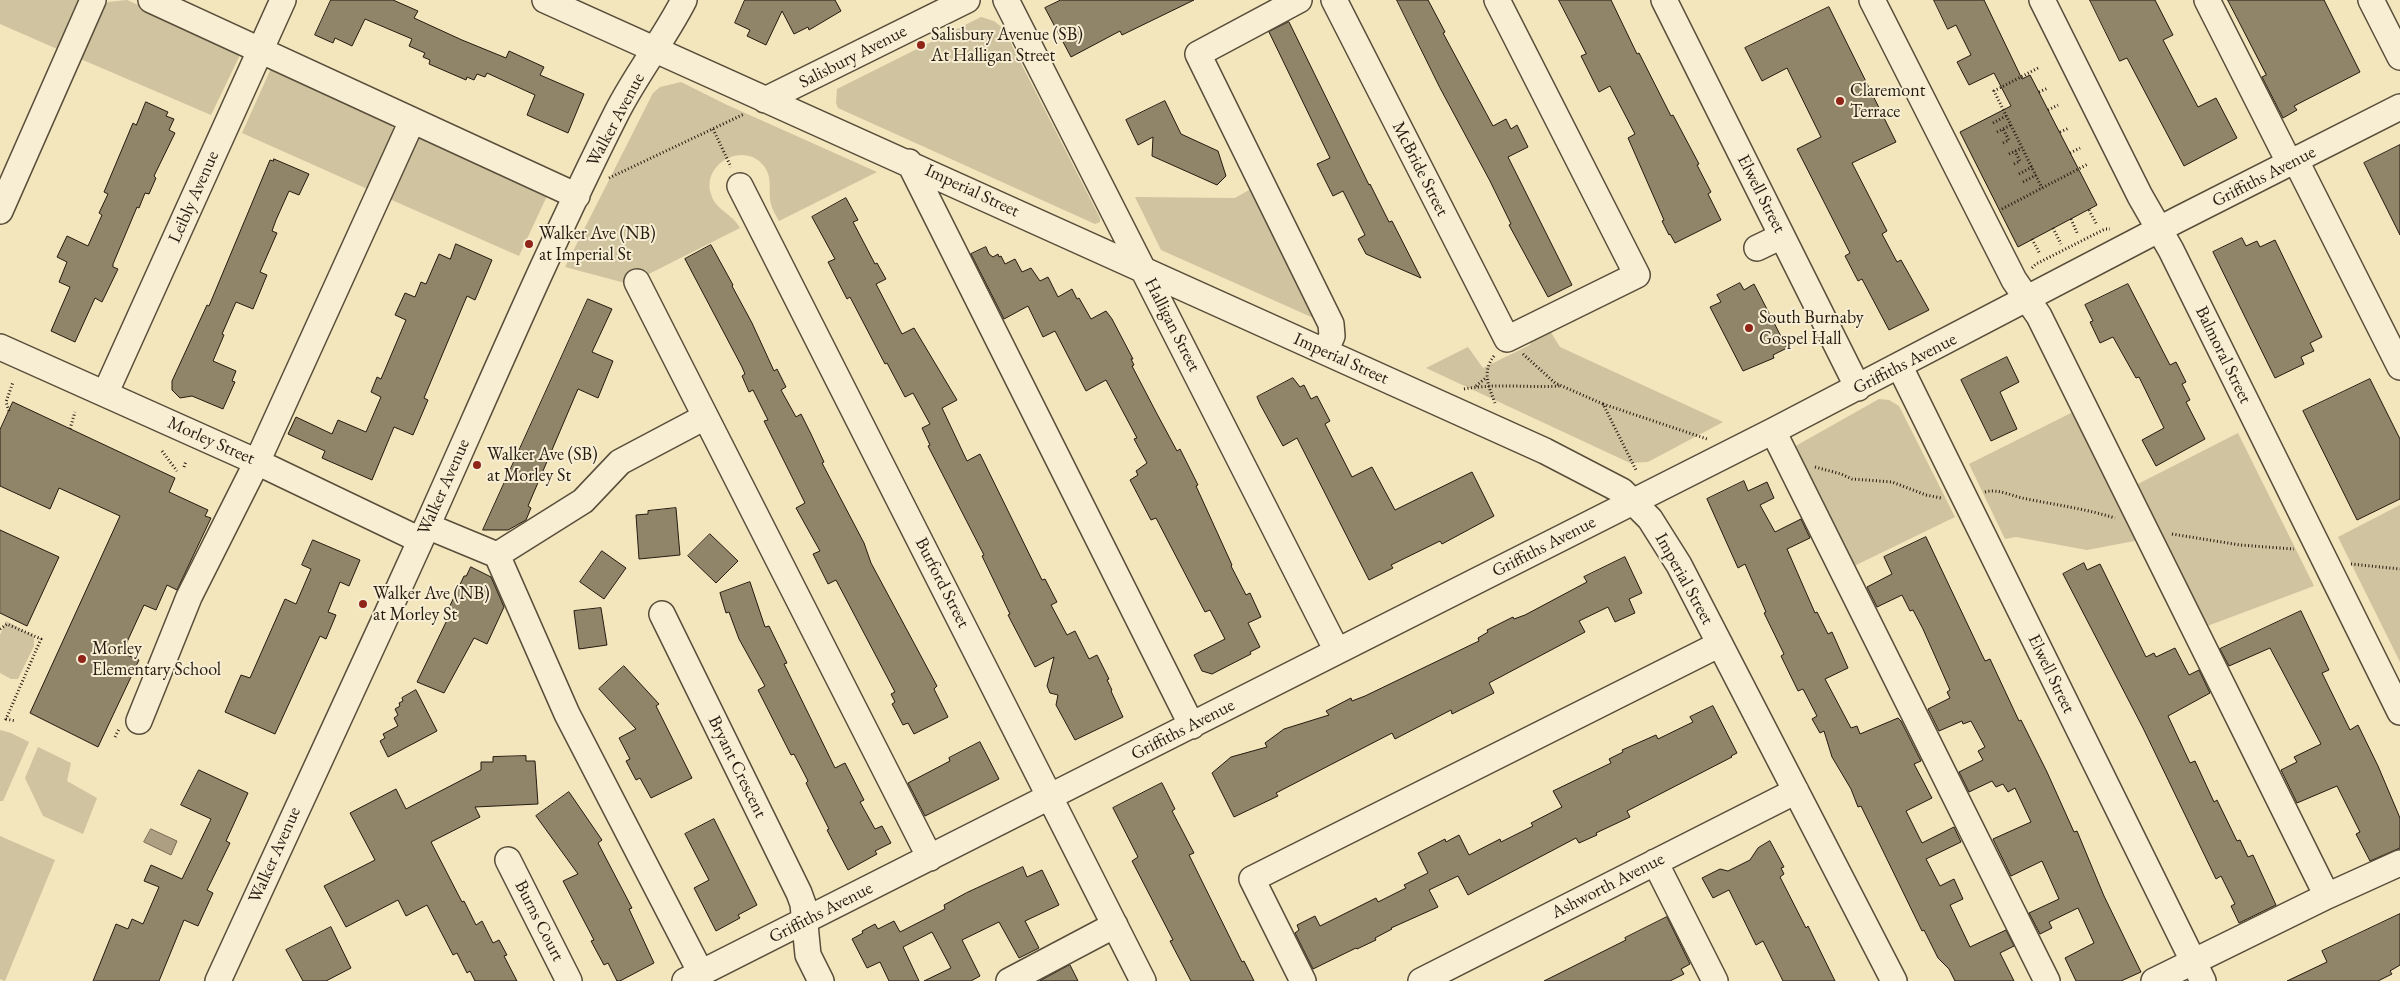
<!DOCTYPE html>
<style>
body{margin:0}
canvas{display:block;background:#f3e5bc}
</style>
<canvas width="2400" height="981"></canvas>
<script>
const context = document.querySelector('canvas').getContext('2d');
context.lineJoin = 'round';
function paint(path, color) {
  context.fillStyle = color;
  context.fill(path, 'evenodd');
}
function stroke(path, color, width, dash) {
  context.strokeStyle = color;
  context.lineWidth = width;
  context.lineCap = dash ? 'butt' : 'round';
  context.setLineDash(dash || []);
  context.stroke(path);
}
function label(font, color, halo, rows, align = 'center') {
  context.font = font + ' "EB Garamond",serif';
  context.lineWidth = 4;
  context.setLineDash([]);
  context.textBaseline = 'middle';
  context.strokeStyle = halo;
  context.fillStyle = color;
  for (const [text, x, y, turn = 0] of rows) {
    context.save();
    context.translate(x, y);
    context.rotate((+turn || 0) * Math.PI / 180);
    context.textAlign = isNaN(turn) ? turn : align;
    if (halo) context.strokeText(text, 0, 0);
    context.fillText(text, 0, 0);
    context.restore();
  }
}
const green = new Path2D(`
 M0 0H83L64 52 0 24Z
 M127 0 237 49 239 57 211 115 76 57 98 10 108 2Z
 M981 17 994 21 1003 28 1100 218V222L1095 224 838 108 836 103 837 89Z
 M273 64 388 116 394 131 372 191 242 133Z
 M681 82 725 104 877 172 779 221C775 214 771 207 770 199 769 187 772 177 764 166 744 140 701 164 711 194 715 210 733 214 740 228L629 284 565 267 653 93 660 87Z
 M427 135 547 188V196L519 256 385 197 417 138Z
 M1256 186 1318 320 1161 250 1135 197 1235 198Z
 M1547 326 1560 347 1723 422 1648 462 1630 463 1426 368 1468 347 1483 368 1530 345 1533 335Z
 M1879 399 1889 400 1899 406 1955 517 1852 567 1792 448Z
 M2079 409 2145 539 2087 550 2016 537 2005 539 1969 464Z
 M2238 433 2314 586 2202 628 2132 487Z
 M2400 505V662L2338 537Z
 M6 621 34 636V646L18 679H11L0 673V635Z
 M0 730 11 733 29 742 3 801H0Z
 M38 747 71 763 67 781 97 798 83 834 43 816 25 778Z
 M0 836 55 860 5 981 0 979Z`);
const water = new Path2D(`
 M151 829 177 841 171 855 144 842Z`);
const building = new Path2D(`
 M331 0H393L418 11 414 18 462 40 506 58 509 51 544 67 540 75 584 94 568 133 527 115 535 95 487 73 485 77 477 74 474 80 467 77 466 80 429 64 430 60 423 57 425 53 409 46 412 39 365 19 352 46 335 38 333 43 315 35Z
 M745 0H835L841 11 809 30 808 27 794 34 782 11 766 45 747 36 750 30 735 23Z
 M1061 0H1194L1122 35 1120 31 1071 57 1045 8Z
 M1397 0H1428L1445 32 1443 33 1493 126 1506 119 1511 129 1517 125 1528 147 1508 157 1572 285 1548 297 1509 225 1511 224 1490 181 1440 88Z
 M1559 0H1611L1637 54 1639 53 1671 116 1673 115 1699 164 1697 165 1711 192 1708 194 1721 220 1675 243 1670 234 1669 235 1662 221 1664 220 1628 138 1635 134 1610 86 1599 92 1581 56 1586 54Z
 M1934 0H1984L2022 79 2030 75 2097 205 2018 247 1960 132 2011 106 1994 73 1969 85 1957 62 1971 55 1956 25 1948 29Z
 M2090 0H2155L2173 35 2163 40 2198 107 2216 98 2237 138 2184 166 2127 58 2120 61Z
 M2228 0H2324L2360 72 2294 106 2297 110 2283 118 2262 77 2266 75Z
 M1829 7 1896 142 1852 163 1887 231 1882 234 1897 262 1901 260 1929 310 1889 330 1862 279 1858 281 1845 256 1850 253 1797 149 1821 137 1787 68 1762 81 1745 48Z
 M1289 22 1369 185 1370 184 1389 222 1392 221 1421 278 1366 254 1358 239 1365 235 1343 191 1333 196 1317 164 1330 158 1269 32Z
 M1165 101 1181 134 1218 151 1226 176 1217 185 1152 156 1153 137 1138 145 1126 120Z
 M146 102 168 112 166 116 174 119 169 130 175 133 154 176 156 178 149 194 145 193 139 208 137 207 113 264V267L118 269 102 302 95 298 75 342 51 331 70 287 59 282 67 262 57 257 67 236 88 246 102 215 99 213 108 194 104 192 133 123 136 125Z
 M2400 145V235L2364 163Z
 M274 159 309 174 299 195 289 191 276 220 272 231 277 233 260 272 267 275 253 309 236 302 222 334 224 335 213 361 236 371 232 381 235 382 223 409 192 396 180 398 172 390V381L207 305 209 306 270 160 273 161Z
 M846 198 858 220 853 222 875 264 877 263 886 279 876 284 902 334 914 328 957 400 942 408 967 461 980 454 1042 580 1045 579 1057 602 1051 605 1067 635 1075 631 1089 659 1097 655 1109 679 1107 680 1112 690 1111 691 1123 717 1075 740 1056 705 1058 695 1050 693 1047 686 1054 657 1035 667 1008 615 1010 614 982 556 984 555 928 446 930 445 922 428 930 424 913 393 905 397 887 363 885 364 850 297 847 299 828 262 835 259 812 217Z
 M2242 238 2246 246 2257 241 2260 247 2275 240 2322 337 2310 343 2314 351 2301 357 2304 364 2275 378 2213 252Z
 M456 244 492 260 475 300 467 296 424 398 428 400 413 435 394 427 372 480 322 458 325 451 288 434 296 417 332 434 338 420 366 432 381 397 371 392 377 377 381 379 406 320 395 315 405 293 415 297 421 282 426 284 439 254 450 259Z
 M711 245 733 285 732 286 752 323 774 371 777 369 786 387 781 390 796 417 801 414 811 434 824 462 822 463 864 543 871 563 937 686 934 689 948 717 914 734 908 723 903 725 892 704 895 702 891 694 895 692 836 580 828 584 813 554 820 551 796 508 805 503 764 421 768 420 753 390 749 392 742 376 745 374 742 367 685 259Z
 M986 247 989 254 993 257 998 254 999 257 1001 256 1005 264 1015 259 1022 272 1031 268 1040 281 1048 277 1058 297 1072 289 1077 299 1079 298 1091 319 1106 311 1112 319 1133 359H1131L1134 365 1132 366 1156 412 1177 451 1180 449 1198 485 1196 486 1232 565 1231 566 1246 595 1250 593 1261 617 1248 623 1260 647 1250 652 1251 654 1212 674 1202 671 1194 655 1225 639 1210 610 1205 612 1156 518 1151 520 1130 480 1138 475 1136 471 1147 463 1134 439 1137 438 1106 380 1086 391 1055 331 1043 337 1028 306 1004 319 971 254Z
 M1740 283 1744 290 1754 284 1787 348 1773 355 1774 358 1743 371 1710 307 1721 302 1717 295Z
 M2128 284 2170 365 2176 362 2186 382 2182 384 2190 400 2186 402 2205 439 2156 466 2142 440 2164 428 2139 377 2136 378 2113 337 2100 343 2090 322 2093 321 2085 305Z
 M588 299 612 309 592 352 613 361 598 398 578 389 528 506 531 508 526 520 508 530H483Z
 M2007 357 2019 382 2000 392 2017 429 1991 441 1961 380Z
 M1293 378 1300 387 1304 385 1311 399 1317 396 1330 421 1325 424 1352 477 1372 467 1395 510 1472 472 1494 516 1442 544 1440 541 1391 565 1393 568 1369 580 1297 438 1283 446 1260 404 1257 397Z
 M2370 379 2400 439V499L2357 520 2303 411Z
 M13 402 175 478 169 492 208 510 205 516 211 518 177 590 167 585 156 610 144 605 122 653 139 660 98 747 30 713 120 516 59 488 50 509 0 486V430Z
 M1744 481 1748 491 1767 482 1774 498 1760 505 1775 532 1801 519 1810 538 1787 549 1815 613 1817 612 1828 634 1832 632 1848 668 1825 679 1851 728 1857 726 1860 734 1898 718 1901 721 1921 761 1914 764 1932 798 1906 811 1922 843 1954 827 1961 842 1926 859 1940 886 1954 879 1963 899 1950 905 1970 947 2006 930 2014 946 2000 953 2014 981H1955L1949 969 1938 958 1924 930 1922 931 1861 806 1858 807 1851 789 1832 757 1824 731 1820 733 1812 719 1817 716 1803 689 1798 691 1781 656 1784 654 1764 613 1766 612 1745 564 1738 568 1707 499Z
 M676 508 680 555 639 559 636 515 648 514V511Z
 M0 530 59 557 27 626 0 613Z
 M710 534 738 561 716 583 688 556Z
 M1926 537 1985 661 1990 659 2019 721 2021 720 2047 772 2074 832 2077 831 2104 896 2141 972 2121 981H2076L2065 958 2094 943 2078 908 2049 922 2052 928 2040 934 2029 913 2059 899 2042 861 2011 876 1993 839 2031 822 2015 788 2008 792 2003 784 1996 787 1992 781 1969 792 1959 772 1983 760 1978 751 1985 747 1971 721 1963 724 1962 721 1939 731 1928 709 1950 698 1947 692 1950 690 1923 629 1913 610 1910 611 1902 595 1877 607 1867 587 1892 574 1884 557Z
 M313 540 360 560 349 586 340 582 328 612 336 615 326 639 320 636 275 734 225 712 241 675 250 678 285 599 296 604 311 569 302 565Z
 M602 551 626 568 604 599 580 582Z
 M1625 557 1642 593 1629 599 1635 613 1615 622 1608 607 1579 621 1585 632 1489 683 1494 693 1452 714 1451 710 1395 739 1392 733 1276 793 1278 796 1234 817 1212 773 1231 757 1267 747 1265 743 1284 729 1329 715 1326 711 1351 698 1352 701 1365 696 1479 641 1478 638 1488 632 1487 630 1513 617 1514 619 1525 615 1587 582 1584 577Z
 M2084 563 2087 570 2100 564 2146 657 2154 653 2156 657 2175 648 2189 675 2199 670 2210 693 2168 716 2190 763 2195 761 2214 802 2217 800 2237 841 2240 840 2248 857 2253 855 2276 905 2239 923 2231 906 2235 904 2221 876 2216 879 2143 728 2063 574Z
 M471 567 491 577 504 607 487 644 474 638 444 693 417 682 449 616 446 614 464 576H466Z
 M750 582 765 627 769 626 787 663 784 664 835 768 845 763 864 800 860 802 875 829 882 826 891 843 875 851 877 854 848 870 827 830 829 829 806 783 808 781 794 754 791 755 758 690 765 686 739 639 729 612 726 613 720 593Z
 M601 608 607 645 579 649 574 611Z
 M2301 611 2329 670 2322 673 2350 730 2358 725 2378 766 2400 818V848L2370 861 2356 834 2360 832 2337 786 2297 803 2281 770 2297 762 2294 757 2321 744 2270 648 2229 666 2220 649Z
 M624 666 659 704 656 706 692 778 651 798 640 778 636 780 626 761 630 759 619 738 636 729 599 689Z
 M416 690 437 731 388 757 380 741 385 738 383 734 398 726 394 718 398 715 395 709 400 706 399 703 403 701 402 698Z
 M1713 706 1737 753 1731 756 1732 757 1627 811 1630 817 1596 833 1597 835 1579 843 1576 838 1468 895 1458 876 1429 890 1438 907 1391 928 1392 929 1375 938 1376 940 1357 949 1356 948 1313 969 1295 933 1299 930 1297 925 1315 916 1320 926 1376 898 1378 902 1406 888 1404 885 1428 873 1418 853 1445 839 1446 842 1459 835 1469 855 1500 839 1501 842 1533 826 1531 823 1562 807 1553 791 1611 763 1609 759 1623 752 1622 750 1656 735 1658 739 1693 722 1690 717Z
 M980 742 999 779 925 816 908 783 950 761 949 758Z
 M526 756V761H535L538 804 475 807 480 817 431 842 462 902 464 901 476 925 482 921 493 943 499 940 507 955 504 956 517 981H475L470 971 467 973 457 953 453 955 427 905 406 916 398 900 346 927 324 886 375 860 350 813 396 789 406 809 481 770V762H493V757Z
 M199 770 248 793 226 841 230 843 207 890 213 893 198 926 184 920 159 981H93L116 924 128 929 132 919 143 924 159 887 144 881 151 865 182 879 211 819 181 805Z
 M1162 783 1175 809 1172 811 1194 853 1189 855 1242 962 1244 961 1254 981H1191L1170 941 1173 940 1132 861 1138 857 1113 808Z
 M569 792 602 840 598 843 632 908 629 909 654 963 620 981H617L608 963 604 965 591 941 594 940 563 881 578 874 536 816Z
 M714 819 757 905 738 915 740 918 716 931 694 888 709 880 685 834Z
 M1770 841 1784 867 1781 868 1784 874 1780 877 1806 928 1808 926 1835 981H1783L1763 941 1756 945 1729 890 1713 898 1702 878 1720 869 1728 871 1750 860 1758 848Z
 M1023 867 1027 877 1042 870 1059 905 1025 921 1039 948 1019 958 999 922 962 940 980 976 971 981H924L951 968 932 932 903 947 919 981H889L880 962 867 968 852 939 863 933 862 931 875 924 878 929 894 921 900 932 945 909 944 905 966 893Z
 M2400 914V965L2390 971 2392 974 2378 981H2287L2327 962 2322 951Z
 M1667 917 1690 964 1681 969 1684 974 1670 981H1544L1626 940 1625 938Z
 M331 927 351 968 326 981H303L286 950Z
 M1070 965 1078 981H1040Z`);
const path = new Path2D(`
 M2038 68 1994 91 2042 188
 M2039 92 2048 88
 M2048 110 2058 105
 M1993 123 2006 116
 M713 129 731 167
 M1997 132 2011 125
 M2060 132 2069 128
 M2003 143 2009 140 2003 129
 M2070 153 2080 148
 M2009 154 2022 148
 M2014 164 2020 161 2015 151
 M2019 174 2032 167
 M609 178 744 114
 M2023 182 2036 175
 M2002 209 2088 164
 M2089 210 2097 225
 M2071 219 2078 235
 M2053 228 2061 244
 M2032 239 2040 254
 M2032 268 2036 264 2105 229H2110
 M1523 354 1555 383 1603 404 1636 470
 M1494 356C1482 372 1488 385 1495 403
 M1476 386 1487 377
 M1464 389C1496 383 1528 388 1560 386
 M1603 404 1707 439
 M9 411 6 402 13 382
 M70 429 75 412
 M162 451 177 471
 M184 467 186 461
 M1815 467 1841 474 1852 479 1892 482 1926 495 1941 498
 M1985 492C1998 488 2014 497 2027 499 2057 505 2086 509 2115 518
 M2172 534 2240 545 2294 549
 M2351 564 2400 569
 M0 629 7 624 41 639 6 719 16 721
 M115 737 119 729`);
const minor = new Path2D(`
 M151 0 577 196
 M545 0C879 149 1212 300 1545 451L1622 491 1650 519 1679 565 1894 981
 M1006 0 1337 651
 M1299 0 1198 54 1331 324 1332 336 1325 351
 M1334 0 1507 339 1637 275 1497 0
 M1664 0 1858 388
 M1872 0 2014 280 2039 316 2327 896
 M2042 0 2140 196 2171 250 2400 712
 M2207 0 2290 164
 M2371 0 2400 57
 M765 100 967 0
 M2296 161 2400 367
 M909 162 1192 726
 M740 186 1143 981
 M0 211 93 0
 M1757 248 1782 236
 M637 282 930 858
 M0 347 257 462 420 540
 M1900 367 2203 981
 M105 394 283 0
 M1773 431 2047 981
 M427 526 497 555
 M662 614 799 893 803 904 808 955 821 981
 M139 721 189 597 257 462 412 121
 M508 860 569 981
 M1655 862 1715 981
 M701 973 567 714 497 555 583 501 620 462 705 417
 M218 981C287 829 359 677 428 524 490 386 549 247 617 112 637 73 664 39 684 0
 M685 981 1773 431 2177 220 2400 107
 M1009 981 1115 925
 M1303 981 1252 879 1720 644
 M1421 981 1796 791
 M2154 981 2327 896 2400 863`);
const markers = [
 [921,45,5,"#8f2418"],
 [1840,101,5,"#8f2418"],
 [529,244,5,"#8f2418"],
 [1749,328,5,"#8f2418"],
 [477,465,5,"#8f2418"],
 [363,604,5,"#8f2418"],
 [82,659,5,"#8f2418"]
];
const poiNames = [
 ["Salisbury Avenue (SB)",931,35],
 ["At Halligan Street",931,56],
 ["Claremont",1850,91],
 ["Terrace",1850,112],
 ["Walker Ave (NB)",539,234],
 ["at Imperial St",539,255],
 ["South Burnaby",1759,318],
 ["Gospel Hall",1759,339],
 ["Walker Ave (SB)",487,455],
 ["at Morley St",487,476],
 ["Walker Ave (NB)",373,594],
 ["at Morley St",373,615],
 ["Morley",92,649],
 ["Elementary School",92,670]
];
const streetNames = [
 ["Salisbury Avenue",853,57,-27],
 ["Walker Avenue",616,120,-62],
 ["McBride Street",1420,169,63],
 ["Griffiths Avenue",2264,177,-27],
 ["Imperial Street",972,191,25],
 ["Elwell Street",1761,194,63],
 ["Leibly Avenue",194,197,-66],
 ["Halligan Street",1172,325,63],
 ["Balmoral Street",2223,355,64],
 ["Imperial Street",1341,359,24],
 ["Griffiths Avenue",1905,364,-27],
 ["Morley Street",211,441,24],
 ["Walker Avenue",444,487,-66],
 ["Griffiths Avenue",1544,547,-27],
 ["Imperial Street",1684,579,61],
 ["Burford Street",942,583,63],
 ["Elwell Street",2051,674,64],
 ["Griffiths Avenue",1183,730,-27],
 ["Bryant Crescent",737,767,64],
 ["Walker Avenue",275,855,-66],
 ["Ashworth Avenue",1608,886,-27],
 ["Griffiths Avenue",821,913,-27],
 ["Burns Court",539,921,63]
];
paint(green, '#d0c39f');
paint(water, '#ada082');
stroke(water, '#776b54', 1);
paint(building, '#908469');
stroke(building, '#251b10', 1);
stroke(minor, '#584e3b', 28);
stroke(path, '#251b10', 3, [1, 2.5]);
stroke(minor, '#f7eed3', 25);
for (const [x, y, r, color] of markers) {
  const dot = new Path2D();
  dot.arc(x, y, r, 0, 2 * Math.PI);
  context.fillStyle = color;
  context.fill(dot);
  stroke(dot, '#f7eed3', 2);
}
label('18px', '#251b10', '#f7eed3', poiNames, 'left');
label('18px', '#251b10', '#f7eed3', streetNames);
</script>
